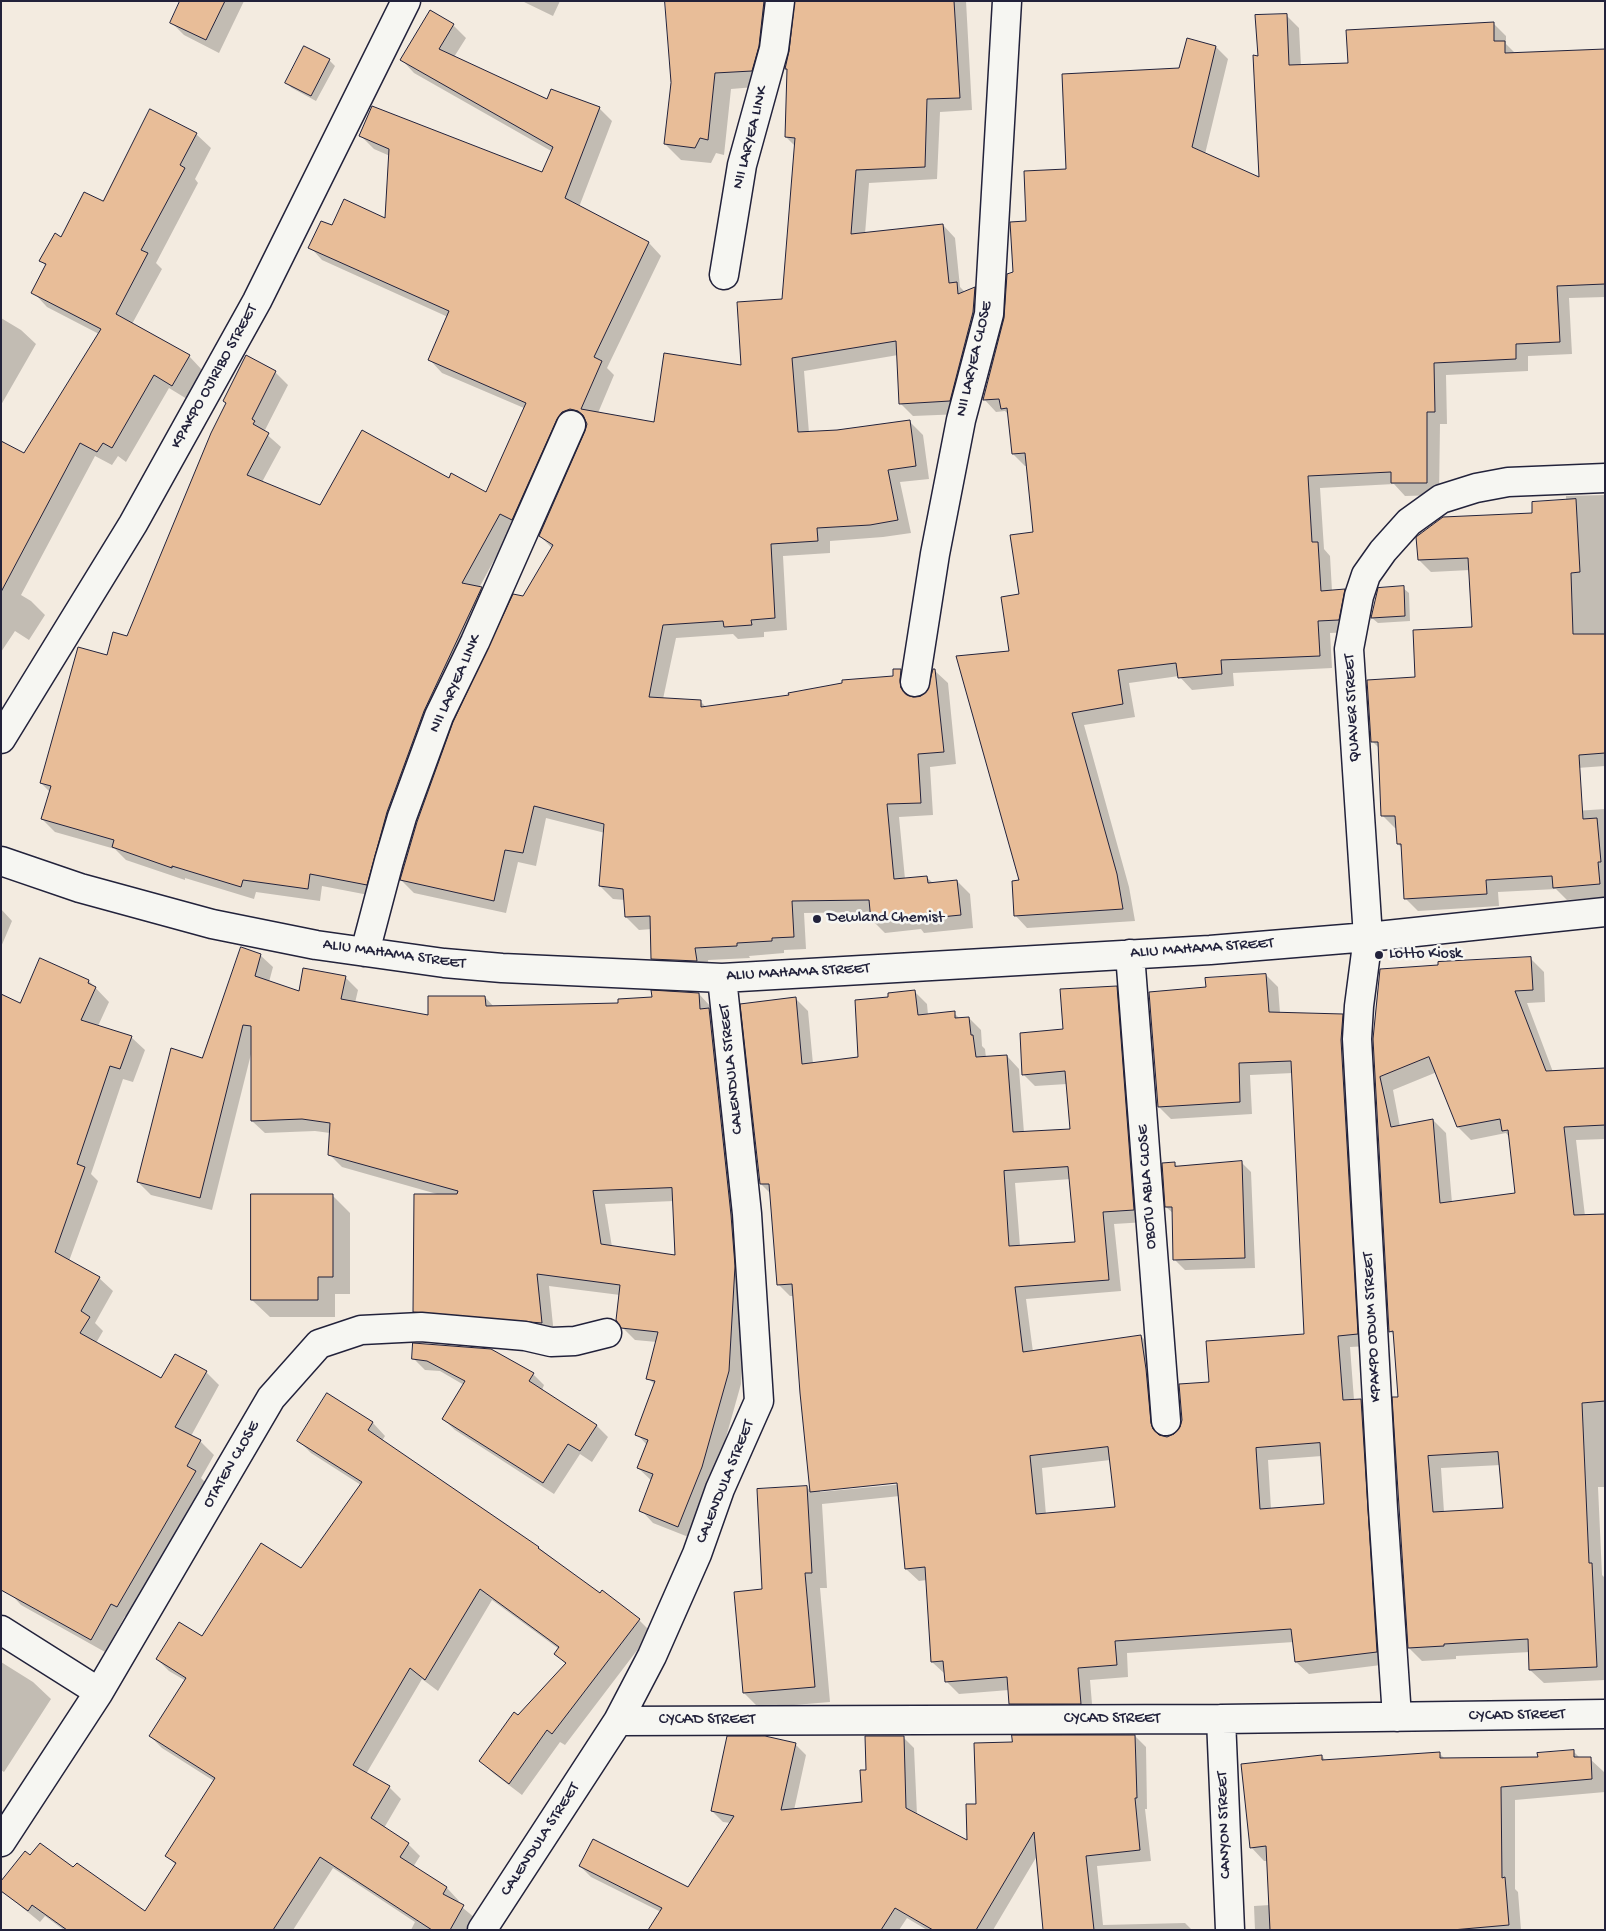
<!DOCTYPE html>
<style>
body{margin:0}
#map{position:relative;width:1606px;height:1931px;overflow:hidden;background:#f3ebe0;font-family:"Gochi Hand",sans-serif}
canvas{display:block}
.frame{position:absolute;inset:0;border:2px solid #22223b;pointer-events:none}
</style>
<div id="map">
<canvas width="1606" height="1931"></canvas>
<div class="frame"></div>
</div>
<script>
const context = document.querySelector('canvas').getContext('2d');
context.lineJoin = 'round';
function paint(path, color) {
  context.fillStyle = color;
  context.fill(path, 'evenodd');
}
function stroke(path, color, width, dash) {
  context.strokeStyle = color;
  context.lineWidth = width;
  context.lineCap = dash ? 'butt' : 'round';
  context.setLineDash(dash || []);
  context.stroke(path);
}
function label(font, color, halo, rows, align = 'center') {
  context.font = font + ' "Gochi Hand",sans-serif';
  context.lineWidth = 5;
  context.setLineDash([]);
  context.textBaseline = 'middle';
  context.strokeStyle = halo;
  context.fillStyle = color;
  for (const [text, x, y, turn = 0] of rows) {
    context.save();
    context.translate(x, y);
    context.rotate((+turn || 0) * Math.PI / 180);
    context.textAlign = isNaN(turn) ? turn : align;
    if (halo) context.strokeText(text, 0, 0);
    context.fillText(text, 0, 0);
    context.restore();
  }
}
const shadow = new Path2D(`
 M182 1H244L219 53 184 35 171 22Z
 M522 1H560L553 16Z
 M667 1H780L767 86 731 89 724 155 716 153 711 163 681 160 665 144 672 83Z
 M796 1H966L972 110 940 112 937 179 869 183 865 234 943 225 955 238 960 287 965 292 975 288 987 301 962 414 913 416 900 403 898 355 804 371 809 433 910 422 923 435 929 479 900 482 911 533 883 537 830 541V553L783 556 787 630 764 632V637L738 639 733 634 676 638 663 699 700 701 707 708 790 696 894 677 901 670 914 683 913 699 922 698 929 692 935 671 948 683 956 764 930 767 933 815 899 817 905 879 926 877 933 883 957 881 970 894 973 928 924 933 921 929 885 933 872 920 871 912 804 913 806 949 784 950V953L749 956 750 958 708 960 709 974 665 972 652 959V929L639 930 626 917 625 900 613 899 600 886 605 833 546 818 536 866 518 862 506 913 414 893 401 880 524 598 552 548 540 536 586 432 587 423 583 422 513 525 479 588 494 601 379 897 322 886 320 901 256 892 254 899 185 878V880L126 860 115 849 55 832 42 819 50 792 41 783 127 637 275 372 288 385 264 432 281 447 262 482 321 506 449 480 486 494 524 408 442 373 430 360 448 317 322 260 310 247 333 227 386 220 390 156 374 149 361 136 543 173 553 152 414 73 402 60 453 25 466 38 454 57 547 101 599 108 612 121 579 207 649 243 661 256 607 368 614 375 598 413 655 423 742 366 783 300 796 147 786 137 788 71 786 69 791 51Z
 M1286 15 1299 28 1301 66 1349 64 1493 23 1506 36V44L1516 54 1605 50V297L1569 298 1572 354 1528 356V371L1446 375 1447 424H1440L1439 495 1405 496 1394 484 1320 488 1324 549 1330 556 1332 591H1344L1357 603 1351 632 1330 633 1332 668 1233 673 1234 686 1192 690 1179 676 1129 683 1135 717 1084 725 1129 887 1135 921 1027 928 1015 915 1021 881 1010 652 1020 595 1035 533 1028 466H1025L1013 454 1009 415 1005 411 996 412 984 399 1005 318 1014 273 1028 222 1068 170 1180 69 1216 47 1228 59 1205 154 1260 179 1259 58Z
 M329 60 335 66 316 101 292 88 286 83Z
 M196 134 211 148 195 179 198 183 156 263 162 269 132 324 189 356 203 371 187 399 169 388 126 462 118 456 112 465 95 456 21 595 31 601 45 615 29 640 15 631 1 652V443L25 455 99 334 47 307 33 292 46 266 41 261 61 238 103 203Z
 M1 318 21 330 36 344 1 405Z
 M1605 495V766L1438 778 1441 820 1605 809V897L1567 900 1556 889 1498 892 1499 906 1418 911 1405 898 1402 848 1398 844 1397 828H1395L1383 816 1380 749 1373 742 1416 678 1473 629 1470 570 1431 572 1419 560 1566 501V496Z
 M1403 588 1409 593 1410 621 1378 623 1372 618Z
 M1 909 12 921 1 947Z
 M260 955 273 967 269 982 299 992 345 977 358 990 355 1003 430 1016 485 997 494 1007 619 1004 699 994 711 1007 712 1012 722 1022 747 1279 741 1384 714 1480 691 1538 653 1523 641 1510 652 1481 638 1468 647 1445 637 1434 655 1385 648 1378 657 1342 635 1340 622 1327 620 1295 549 1286 554 1335 427 1324 414 1311 437 1194 342 1167 330 1155V1133L315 1131 265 1133 252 1121 251 1054 212 1210 151 1195 138 1182 202 1059ZM674 1201 676 1256 612 1247 605 1204Z
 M1531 959 1544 972 1545 1002 1527 1003 1553 1072 1605 1069V1139L1576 1140 1585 1216 1605 1215V1487H1598L1602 1575 1604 1577 1605 1585V1680L1544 1683 1530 1670V1652L1456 1656V1659L1422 1661 1409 1648 1400 1398 1395 1336 1390 1331 1374 1039ZM1437 1072 1458 1127 1471 1140 1506 1133 1510 1138 1517 1194 1452 1203 1446 1133 1433 1120 1400 1127 1393 1090ZM1501 1465 1504 1509 1444 1512 1441 1468Z
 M1266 975 1278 987 1280 1013 1342 1015 1355 1028 1369 1346 1350 1347 1354 1400H1361L1373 1412 1389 1664 1309 1674 1296 1662 1294 1642 1127 1653 1128 1677 1090 1680 1093 1716H1023L1010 1704 1009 1690 959 1694 946 1681 945 1674 932 1662 927 1580 919 1581 906 1569 900 1496 822 1504 827 1588H820L830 1702 759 1708 744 1693 764 1591 807 1487 811 1492 794 1296H790L778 1284 771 1194 761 1184 796 999 808 1011 813 1064 860 1058 889 998 915 992 927 1004 928 1015 954 1013 960 1019 969 1018 981 1030 982 1046 985 1049 986 1058 1007 1056 1019 1069 1024 1133 1071 1130 1067 1084 1035 1086 1023 1074 1065 1030 1116 987 1129 999 1146 1222 1114 1224 1121 1291 1026 1299 1033 1352 1141 1336 1153 1348 1158 1382 1162 1437 1168 1438 1176 1435 1210 1383 1305 1335 1293 1073 1250 1075 1252 1114 1171 1119 1159 1107 1207 988ZM1071 1179 1076 1243 1020 1246 1015 1183ZM1322 1456 1325 1505 1271 1509 1268 1460ZM1110 1460 1116 1508 1046 1515 1042 1468ZM903 1481 904 1484 820 1492V1490Z
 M89 981 109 1002 98 1026 131 1037 145 1050 133 1082 123 1079 91 1174 98 1181 69 1261 99 1278 113 1291 95 1323 103 1331 96 1343 161 1380 206 1372 219 1385 191 1436 200 1441 214 1455 201 1478 208 1485 131 1620 125 1616 105 1652 21 1605 8 1591 21 1004Z
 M1241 1162 1251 1172 1255 1268 1185 1270 1175 1260 1174 1214 1166 1207 1174 1163 1178 1167Z
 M332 1195 350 1213V1294H335V1317H270L252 1300Z
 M414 1359 533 1374 544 1385 542 1390 597 1426 608 1437 592 1462 580 1454 554 1494 455 1430 443 1419 464 1385 440 1371 425 1370Z
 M327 1395 373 1423 385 1436 382 1441 539 1548 600 1595 639 1620 651 1632 565 1745 560 1742 522 1795 493 1773 480 1761 566 1664 556 1654 559 1649 492 1600 438 1691 422 1679 366 1774 389 1787 401 1799 384 1828 408 1844 420 1856 413 1867 447 1888 459 1901 457 1903 475 1918 468 1930H411L415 1922 333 1868 293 1930H64L45 1916 40 1922 1 1890 31 1857 74 1869 145 1913 176 1865 166 1855 214 1781 162 1748 150 1736 186 1681 169 1671 157 1659 203 1638 301 1570 361 1485 311 1453 299 1441Z
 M1 1662 33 1682 51 1699 4 1772 1 1770Z
 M1135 1736 1146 1747 1147 1809H1145L1151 1861 1097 1866 1103 1925 1185 1923 1192 1930H1044L1037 1856 993 1930H927L907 1918 899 1930H649L661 1912 591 1877 580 1866 688 1888 731 1823 723 1822 712 1811 795 1744 806 1755 794 1810 863 1803 867 1771 903 1737 914 1748 917 1815 968 1842 978 1805Z
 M1573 1751 1581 1759H1590L1604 1772 1605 1792 1515 1800V1889L1518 1892 1521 1930H1255L1254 1906 1270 1905 1268 1861H1264L1251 1847 1322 1756 1326 1761 1439 1753 1445 1759H1539Z`);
const building = new Path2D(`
 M180 1H225L206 40 170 23Z
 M665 1H764L759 46 752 71 715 73 708 140 700 138 695 148 664 144 671 83Z
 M795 1H954L960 98 927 99 925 167 856 170 851 234 943 224 949 283 957 282 958 294 975 287 973 312 950 401 899 404 896 341 792 358 798 432 837 430 910 420 916 466 888 470 898 520 870 525 817 528 818 541 771 544 775 618 751 620 752 625 724 627 723 621 663 625 649 697 701 700V707L789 695 788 693 842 683V680L893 676V669H901L900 680 901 688 906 694 913 697 921 696 927 691 933 669H935L944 752 918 754 921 803 887 804 894 879 927 876 928 883 957 880 961 915 910 920V916L871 921 869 900 792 901 794 937 772 938V941L737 943V946L695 948 697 961 651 959 650 916 625 917 623 889 599 886 604 824 534 806 523 853 505 850 494 901 400 880 417 822 453 722 513 594 523 596 553 545 539 536 585 431 587 424 583 415 578 411 570 409 562 412 557 419 512 520 500 514 462 583 482 587 424 711 387 812 367 885 310 874 308 889 243 880 241 887 172 866V868L112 847 114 840 41 819 51 786 40 783 78 647 107 655 113 632 127 636 211 433 226 403 223 401 246 355 276 371 252 419 255 421 253 424 269 433 247 475 320 505 362 430 449 478 451 473 486 492 526 403 428 360 449 311 308 248 321 221 332 225 344 199 385 218 389 149 359 136 372 106 542 172 553 147 400 60 430 10 454 24 439 49 547 99 551 89 600 107 565 198 649 242 594 357 602 361 581 409 654 422 664 353 741 365 737 302 782 299 795 138 785 137 787 69H785L789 51Z
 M1287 14 1289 65 1348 63 1346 30 1494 22V41H1505V53L1605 49V284L1557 286 1560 342 1516 344V359L1434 363 1435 412H1427V483H1391V472L1308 476 1312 542H1318L1321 591 1345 589 1339 620 1318 621 1320 656 1221 660 1222 674 1178 678 1176 663 1118 670 1123 704 1072 713 1117 874 1123 909 1014 916 1012 881 1019 880 956 656 1009 651 1001 597 1019 594 1010 535 1033 532 1025 453 1012 454 1007 408 1001 409 999 399 983 400 1004 318 1007 274 1013 272 1010 222 1026 221 1024 171 1066 169 1062 74 1179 68 1187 38 1216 46 1192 147 1259 177 1253 55 1258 56 1255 15Z
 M304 46 330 59 311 96 285 83Z
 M150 109 197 133 180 165 185 168 141 250 148 253 116 314 190 355 172 386 154 375 112 448 103 443 97 452 80 443 1 592V441L24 453 101 329 31 293 46 264 39 261 55 233 61 237 84 192 103 201Z
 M1576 499 1580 572 1571 573 1573 634H1605V753L1579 755 1583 819 1597 818 1601 862H1598L1600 884 1553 888 1552 876 1486 880 1487 894 1404 899 1401 844H1397L1395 816H1381L1378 742H1371L1367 680 1415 677 1413 630 1472 627 1468 558 1418 560 1416 537 1443 517 1532 513V502Z
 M1404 586 1405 616 1371 618 1378 588Z
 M241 947 261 954 255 976 299 991 303 968 346 976 341 999 428 1015V996H485L486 1006 618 1003V999L652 997 651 990 699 993 700 1009 709 1008 731 1215 735 1266 729 1371 702 1467 678 1527 639 1511 653 1474 637 1468 648 1440 635 1435 655 1381 646 1379 658 1332 621 1328 616 1320 620 1285 537 1274 542 1323 413 1312 414 1194H457L458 1191 328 1155 330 1123 302 1119 251 1121V1026L243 1025 200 1198 137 1182 171 1048 202 1058ZM672 1188 675 1255 601 1244 593 1191Z
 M1531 957 1533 990 1515 991 1546 1071 1605 1068V1125L1564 1127 1574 1215 1605 1214V1401L1582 1403 1589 1563H1592L1597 1667 1529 1670 1528 1639 1444 1644V1646L1408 1648 1392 1397H1398L1393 1331 1389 1332 1373 1039 1380 969 1438 965V962ZM1429 1057 1457 1127 1500 1119 1502 1131 1508 1130 1515 1193 1440 1203 1433 1119 1391 1127 1380 1077ZM1498 1452 1503 1508 1433 1512 1428 1456Z
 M40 958 89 980 88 983 96 987 81 1020 132 1036 120 1069 110 1066 77 1164 85 1167 55 1252 100 1277 81 1311 90 1317 80 1333 161 1378 175 1354 207 1371 175 1427 201 1440 187 1466 196 1471 117 1607 111 1604 91 1640 1 1590V994L20 1003Z
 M1266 974 1269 1012 1343 1014 1341 1040 1358 1334 1338 1336 1343 1400 1361 1399 1377 1652 1295 1662 1291 1629 1115 1641 1117 1665 1078 1668 1081 1704H1009L1007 1677 945 1682 943 1661 931 1662 925 1567 905 1569 897 1483 810 1492 800 1393 792 1284 777 1285 769 1184H760L740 1004 796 997 802 1064 858 1057 855 1000 888 997V993L915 990 918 1015 955 1011V1018L969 1017 971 1035H973L976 1057 1007 1055 1013 1132 1070 1129 1065 1071 1022 1075 1020 1033 1063 1029 1060 989 1117 986 1134 1210 1103 1212 1109 1280 1015 1287 1023 1352 1141 1335 1146 1369 1151 1423 1153 1429 1159 1435 1167 1437 1174 1434 1180 1427 1182 1420 1179 1384 1209 1382 1206 1341 1304 1334 1291 1061 1239 1063 1240 1102 1158 1107 1149 992 1206 987 1205 978ZM1068 1167 1075 1242 1009 1246 1004 1171ZM1320 1443 1324 1504 1260 1509 1256 1448ZM1108 1447 1115 1507 1036 1514 1030 1456Z
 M1242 1161 1245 1258 1173 1260 1172 1207H1165L1162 1163 1175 1162V1166Z
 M251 1194H333V1277H318V1300H251Z
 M413 1343 491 1349 534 1373 529 1381 597 1425 580 1451 568 1444 543 1483 442 1419 465 1381 427 1361 412 1359Z
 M327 1393 373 1422 368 1430 539 1547 538 1548 600 1593 602 1590 640 1619 552 1734 547 1730 509 1784 479 1761 514 1712 518 1715 566 1663 554 1654 559 1647 480 1589 425 1680 410 1668 353 1765 390 1786 371 1818 409 1843 400 1857 447 1887 443 1894 464 1905 450 1930H432L320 1857 273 1930H67L32 1905 28 1911 1 1891V1881L25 1851 30 1855 40 1843 73 1867 77 1863 145 1911 176 1863 165 1856 215 1778 149 1736 186 1678 156 1659 179 1622 202 1636 261 1543 301 1568 362 1482 297 1441Z
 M807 1486 812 1573H805L815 1687 743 1693 734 1592 762 1589 757 1489Z
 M1012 1735H1135L1137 1798H1135L1140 1850 1086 1856 1094 1930H1043L1034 1832 976 1930H933L895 1908 881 1930H648L662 1908 579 1866 593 1839 688 1887 734 1816 711 1811 727 1736H765L796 1743 781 1810 862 1802 860 1770H866L865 1736H904L906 1808 967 1840 966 1804H976L974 1743 1012 1742Z
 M1574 1750V1757H1591L1592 1779 1501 1787 1502 1878 1505 1877 1509 1925 1452 1930H1270L1266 1846 1250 1848 1241 1764 1322 1755V1760L1440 1752V1758L1538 1757 1537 1753Z`);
const minor = new Path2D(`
 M724 275 742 165 774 49 780 1
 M915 682 935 554 961 420 989 314 1007 1
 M1 739 133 524 257 301 406 1
 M1 861 80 888 212 924 316 945 444 963 502 968 722 978 1210 950 1368 937 1605 912
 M365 952 389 861 402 817 439 716 475 642 571 425
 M1130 954 1166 1421
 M1 1630 99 1692
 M1397 1717 1383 1509 1357 1039 1359 1006 1368 937 1349 649 1359 596 1366 575 1383 551 1409 522 1441 499 1476 488 1508 482 1605 478
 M1221 1719 1230 1930
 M618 1721 1221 1719 1605 1714
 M1 1842 99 1692 271 1398 319 1344 361 1330 421 1327 525 1336 551 1342 575 1341 607 1333
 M482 1930 618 1721 652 1656 697 1554 720 1489 759 1401 747 1214 722 978`);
const markers = [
 [817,919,5,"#22223b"],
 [1379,955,5,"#22223b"]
];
const streetNames = [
 ["NII LARYEA LINK",751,138,-76],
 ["NII LARYEA CLOSE",975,359,-77],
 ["KPAKPO OJIRIBO STREET",215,377,-61],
 ["NII LARYEA LINK",456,684,-66],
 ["QUAVER STREET",1353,708,-93],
 ["ALIU MAHAMA STREET",1202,949,-4],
 ["ALIU MAHAMA STREET",394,955,8],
 ["ALIU MAHAMA STREET",798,973,-3],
 ["CALENDULA STREET",732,1069,-96],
 ["OBOTU ABLA CLOSE",1148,1187,-94],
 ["KPAKPO ODUM STREET",1373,1327,-93],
 ["OTATEN CLOSE",232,1465,-60],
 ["CALENDULA STREET",726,1482,-68],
 ["CYCAD STREET",1517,1716,-1],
 ["CYCAD STREET",1112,1720],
 ["CYCAD STREET",707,1721],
 ["CANYON STREET",1225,1825,-92],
 ["CALENDULA STREET",541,1840,-57]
];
const poiNames = [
 ["Dewland Chemist",827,919],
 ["Lotto Kiosk",1389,955]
];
paint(shadow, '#0003');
paint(building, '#e8bd98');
stroke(building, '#22223b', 1);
stroke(minor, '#22223b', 31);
stroke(minor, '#f6f6f2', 28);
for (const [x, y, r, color] of markers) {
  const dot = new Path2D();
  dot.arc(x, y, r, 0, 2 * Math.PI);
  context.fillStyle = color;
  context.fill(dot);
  stroke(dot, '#f6f6f2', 2);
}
label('16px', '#22223b', '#f6f6f2', streetNames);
label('16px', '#22223b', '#f6f6f2', poiNames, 'left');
</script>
